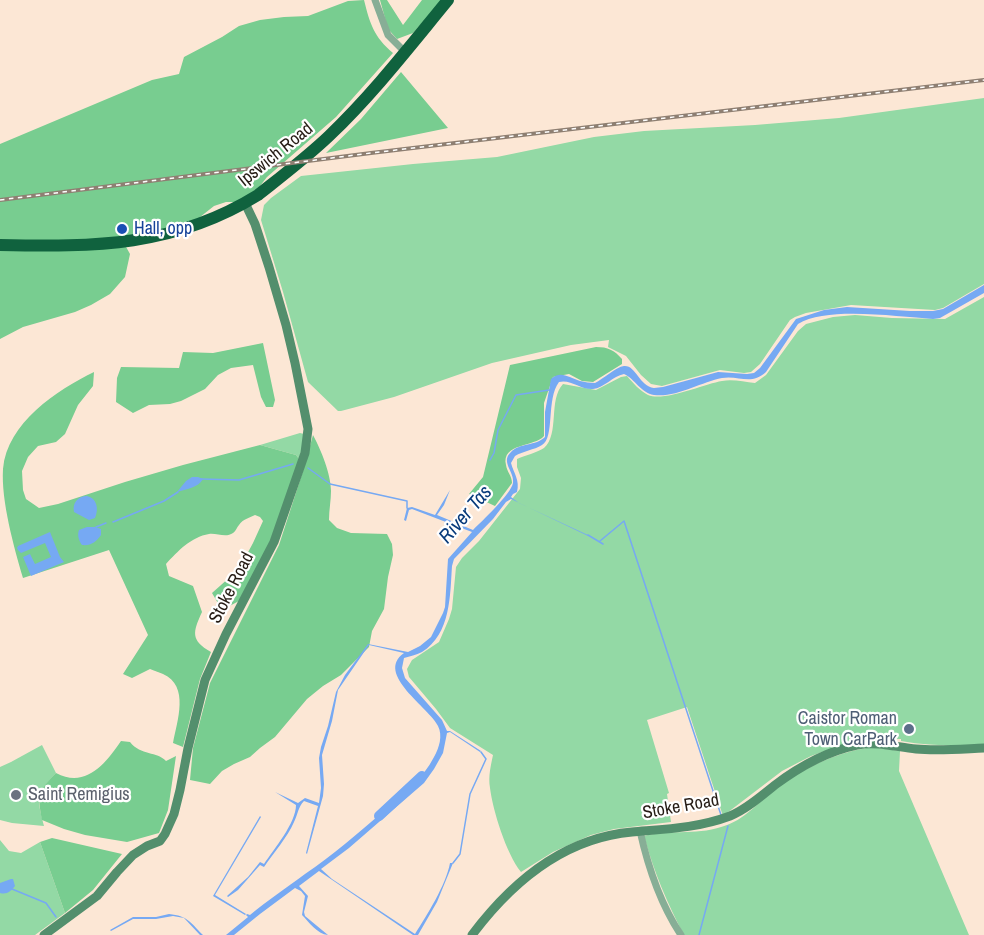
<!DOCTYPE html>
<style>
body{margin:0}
canvas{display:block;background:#fce7d5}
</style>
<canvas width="984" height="935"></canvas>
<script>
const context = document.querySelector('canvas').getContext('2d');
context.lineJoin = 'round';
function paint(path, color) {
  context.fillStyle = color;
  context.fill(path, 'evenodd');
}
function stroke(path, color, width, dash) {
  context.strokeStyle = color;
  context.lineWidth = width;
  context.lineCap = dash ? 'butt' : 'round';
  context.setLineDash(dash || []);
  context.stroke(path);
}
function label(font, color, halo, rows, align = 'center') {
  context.font = font + ' "Archivo Narrow",sans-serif';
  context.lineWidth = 4.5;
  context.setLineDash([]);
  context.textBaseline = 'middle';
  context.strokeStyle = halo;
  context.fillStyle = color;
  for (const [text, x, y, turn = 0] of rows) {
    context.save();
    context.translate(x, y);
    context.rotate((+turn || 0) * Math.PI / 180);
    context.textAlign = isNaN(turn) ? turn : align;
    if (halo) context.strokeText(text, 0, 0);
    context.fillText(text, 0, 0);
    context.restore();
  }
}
const green = new Path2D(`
 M984 98V284L943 308 935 310 851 305 806 313 795 317 790 320 760 364 751 372 744 373 720 370 662 386 651 384 641 375 626 356 608 347 609 340 571 345 492 363 394 397 341 411H338L308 382 283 292 261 220 264 205 271 198 301 176 413 164 497 157 594 137 644 131 755 125 839 118Z
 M984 297V745C956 746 928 746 901 741V739H898L873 738 836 747 811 756 782 771 723 816 687 707 647 720 669 793 667 794 671 822 614 829 591 835 553 852 521 872C506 853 493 811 490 788 488 776 491 765 493 755L450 728 436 709 409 677 407 669 412 660 439 642 449 619 452 609 456 567 462 558 479 541 520 489 521 478 517 467V459C524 456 538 452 544 448 560 434 548 400 563 384L596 390 621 377 627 376C633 383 640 391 648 395 664 402 704 384 722 381 733 379 744 382 755 383L766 375 798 331 806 324 833 317 855 315 892 318 945 319Z
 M300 433 304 434 305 437 299 459 296 455 260 445Z
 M42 745 56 773C35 795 37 798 44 826L12 823 0 820V767L11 762Z
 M867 748H878L900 751 899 771 969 935H684C667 903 654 872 644 836 671 829 700 836 727 825 747 818 761 799 778 787 804 768 835 753 867 748Z
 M0 840 9 851 21 853 40 842 65 913 35 935H0Z`);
const forest = new Path2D(`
 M364 0C370 24 374 37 393 53L336 117 267 177 256 191 239 202H226L214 206 195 221 152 233 84 241H0V144L152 80 179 74 184 57 222 37 239 26 260 20 284 17 308 16 348 1Z
 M380 0H387L403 25 422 0H442L413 33 397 39 388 29Z
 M401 72 448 128 326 153 361 119Z
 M125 245 130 254 125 277 110 294 91 305 75 312 23 327 0 339V249Z
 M263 343 275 400 273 407H266L261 397 253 365 231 368 218 375 205 389 181 401 170 404 149 405 133 413 116 402 117 378 121 367 179 368 183 352 213 353Z
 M596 347C608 347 614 350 622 359V364L593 382 582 381 569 374 553 377 544 403V436C535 447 501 443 506 465 507 472 512 476 512 483L495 506 469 494 483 477 510 365Z
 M94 372 93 386 78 405 65 434 56 442 38 446 28 457 22 471 23 490 26 499 39 508 58 504 125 482 183 465 260 445 296 455 299 459 270 542 239 601 222 610 212 593 239 569 253 543 263 521 260 517 255 515C249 518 243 519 239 525 237 527 236 531 233 533 226 538 217 533 209 534 191 537 178 551 166 564L169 576 193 586 202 612C193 632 190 640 211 652L200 679 183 747 173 743C177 721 190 686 163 674 159 672 154 671 150 669L132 678 123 674 148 635 109 550 23 578C14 547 1 501 3 469 7 423 57 390 94 372Z
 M313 435C321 450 331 474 331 491 331 500 329 510 329 520L337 528 351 533 387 534 392 544 393 555 388 577 384 609 372 631 369 647 341 675 323 686 307 699 275 737 260 748 250 757 234 764 222 771 210 784 190 780 193 748 210 683 279 545 303 471Z
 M121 741 130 742C141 756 157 751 166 761L176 756 168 810 159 833 127 842 85 835 64 829 42 820C37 793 38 792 56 773 86 789 106 763 121 741Z
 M52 838 122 854 93 890 65 913 40 842Z`);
const water = new Path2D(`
 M984 285V293L940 318 933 319C898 317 827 306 798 324L766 372C751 386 739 375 722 378 701 382 676 398 654 395 641 393 635 379 624 374 613 376 604 388 593 389 581 390 571 379 559 382 546 399 555 438 542 445 534 450 523 451 515 456L511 463C514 474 520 480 517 492L513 494 511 497 519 503 588 535V536L511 499 506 502 493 519 454 559 452 566C450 595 451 634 422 652 416 655 410 656 404 658L402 668 405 678 442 720 447 731H450L481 751 480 752 450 732 447 733 443 753 434 769 424 783 349 848 321 869 332 879 415 934C427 915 446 885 450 863H453L437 902 418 935H413L319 871 299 886 308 896 304 912 305 916 328 935C317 934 309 922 302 915L305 896 301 891 295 888 260 914 234 935H226L248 917 246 915 247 914 250 915C268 900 286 888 305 874 332 856 359 832 384 811 402 795 423 779 434 757 439 748 443 736 438 726 430 708 374 674 404 653L369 645 338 690 332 721 322 755 324 784 323 796 307 854 306 853 318 806 304 801C298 807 298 814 294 822 287 838 274 852 264 867L260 865 238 890 228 897 227 896 248 877 260 862 264 864C274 849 296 823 296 805L275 792 298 803 305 798 319 803 321 788 319 758 321 747 328 726 336 692 345 675 368 644 408 652 420 646 431 637 443 613 445 607 448 559 472 532 412 509 409 510 406 521 404 520 407 508 412 507 435 515 450 490 444 505 437 515 473 530C482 521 511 494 513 483 515 472 500 462 511 452 519 443 536 446 545 437V412L551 379C561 370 569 378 580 381 585 382 590 383 595 383 603 379 616 367 624 366 636 365 639 386 654 388 657 388 660 387 663 387L718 372 747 374 754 373 760 368 796 319 824 310 847 307 910 311H933L943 309Z
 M192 477H198L203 479C198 488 186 489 177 492L186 481Z
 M87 496C97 498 99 509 95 518L89 520 74 512C72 503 78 496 87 496Z
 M87 527H95L101 529V535C96 542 91 546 82 545 79 541 77 535 79 530Z
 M50 532 60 557 64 562 31 576 23 557 30 554 35 564 51 557 45 543 21 553 18 550 17 548 18 546Z
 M260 816 261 817 215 895 246 914 245 915 213 896Z
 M11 879H13L15 886C11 891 7 895 0 893V883Z
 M169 914C188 916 190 922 203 935H200L184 918 173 916 156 919H133L111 931 110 930 133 917H156Z`);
const stream = new Path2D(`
 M490 460 494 453 498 430 516 395 549 390
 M308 468 330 484 407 501V508
 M201 479 239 480 293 464
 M113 522 164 501 178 492
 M96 527 106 523
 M588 535 603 544
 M600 541 624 521 721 815
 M453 863 460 854 470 794 486 759 481 752
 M12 889 46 903 56 917
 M699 935 728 826`);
const river = new Path2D(`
 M379 816 422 776`);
const street = new Path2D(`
 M375 0 388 35 405 52
 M640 831C648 867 661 905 681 935`);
const secondary = new Path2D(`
 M44 935 97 896 117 872 133 855 147 846 160 841 165 834 174 814 180 790 188 748 205 680 226 634 274 542 305 453 308 429 295 363 286 325 269 267 255 224 245 203
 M472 935C511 883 564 838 632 832 666 829 698 828 730 816 747 809 761 796 775 785 799 767 828 751 857 745 877 741 896 747 916 749 938 751 961 749 984 748`);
const highway = new Path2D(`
 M0 245C95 247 174 247 258 195 282 176 307 157 329 136 373 94 410 46 448 0`);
const rail = new Path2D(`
 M0 200 371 153 984 80`);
const markers = [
 [122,229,6,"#1a4fb4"],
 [909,729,6,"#5c6f8a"],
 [16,795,6,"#6b7280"]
];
const streetNames = [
 ["Ipswich Road",276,155,-39],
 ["Stoke Road",232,588,-63],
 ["Stoke Road",681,807,-10]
];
const transitNames = [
 ["Hall, opp",134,229]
];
const serviceNames = [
 ["Caistor Roman",897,719],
 ["Town CarPark",897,740]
];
const worshipNames = [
 ["Saint Remigius",28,795]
];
const waterNames = [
 ["River Tas",466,515,-49]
];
paint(green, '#93d9a5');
paint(forest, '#78cd90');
paint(water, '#76a9f3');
stroke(stream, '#76a9f3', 1.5);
stroke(river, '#76a9f3', 10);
stroke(street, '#87ae96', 7);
stroke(secondary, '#538f6d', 9);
stroke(highway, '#10623e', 12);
stroke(rail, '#8e7f72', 4);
stroke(rail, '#fff', 1.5, [4.5]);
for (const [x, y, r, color] of markers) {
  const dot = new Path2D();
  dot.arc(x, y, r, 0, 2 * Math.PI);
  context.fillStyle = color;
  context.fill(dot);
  stroke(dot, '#fff', 2);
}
label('18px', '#261c15', '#fff', streetNames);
label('18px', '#164399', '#fff', transitNames, 'left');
label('18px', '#4e5e75', '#fff', serviceNames, 'right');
label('18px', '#5b616d', '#fff', worshipNames, 'left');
label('italic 20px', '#083b7b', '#fff', waterNames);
</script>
